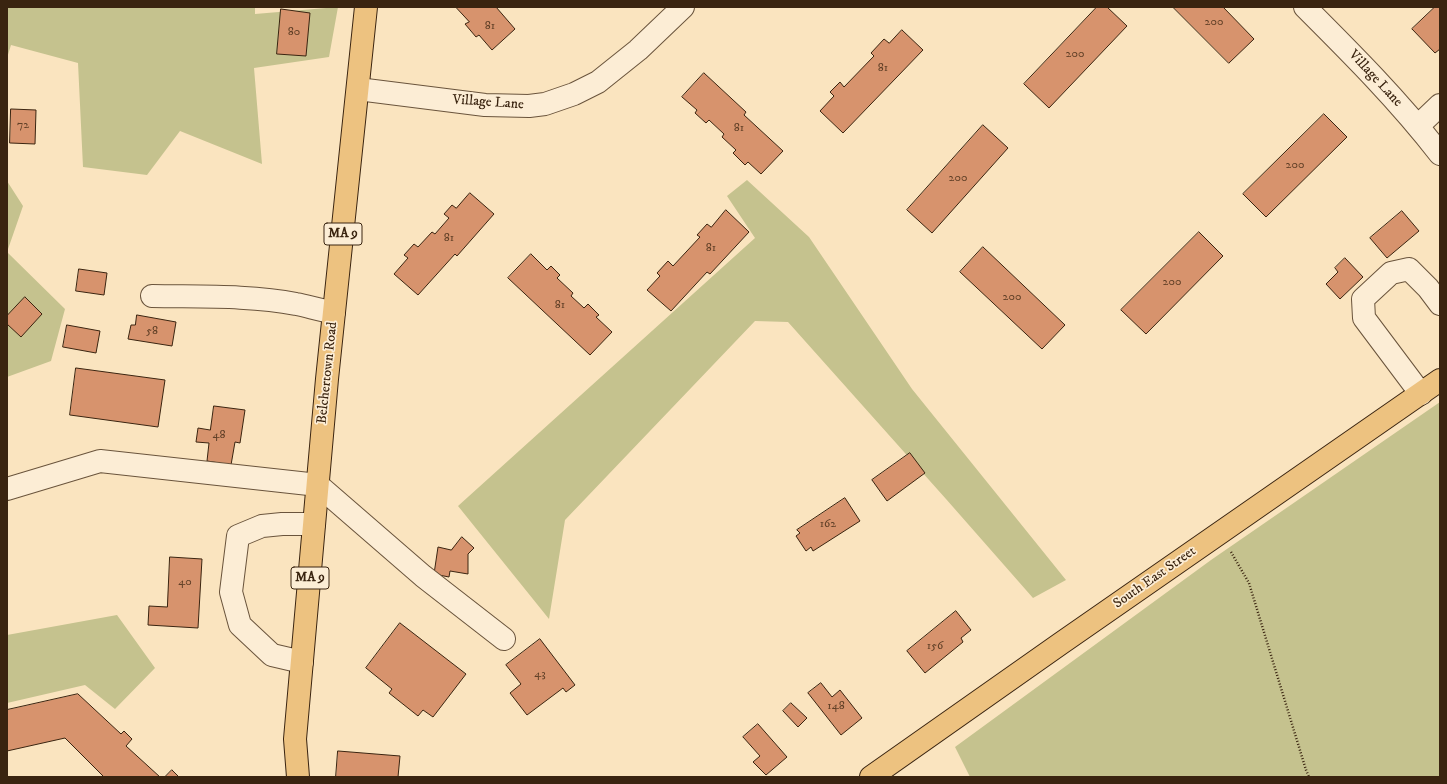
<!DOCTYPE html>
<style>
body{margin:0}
#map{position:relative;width:1447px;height:784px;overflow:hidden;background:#fae4bf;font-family:"IM FELL DW Pica",serif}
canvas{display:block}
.frame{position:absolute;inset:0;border:8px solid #3a2410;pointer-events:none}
</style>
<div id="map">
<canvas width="1447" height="784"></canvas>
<div class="frame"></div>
</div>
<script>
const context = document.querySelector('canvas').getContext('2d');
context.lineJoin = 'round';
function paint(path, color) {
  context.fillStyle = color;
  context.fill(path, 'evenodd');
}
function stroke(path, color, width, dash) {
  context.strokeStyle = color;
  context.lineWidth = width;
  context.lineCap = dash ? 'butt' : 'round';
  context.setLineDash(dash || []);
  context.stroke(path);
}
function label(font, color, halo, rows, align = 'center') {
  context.font = font + ' "IM FELL DW Pica",serif';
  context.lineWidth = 3.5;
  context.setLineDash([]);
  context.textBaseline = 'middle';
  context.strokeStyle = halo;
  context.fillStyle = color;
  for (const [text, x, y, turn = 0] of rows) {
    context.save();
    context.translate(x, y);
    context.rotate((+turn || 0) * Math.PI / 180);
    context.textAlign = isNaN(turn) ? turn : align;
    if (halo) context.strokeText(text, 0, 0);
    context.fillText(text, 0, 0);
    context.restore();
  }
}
const green = new Path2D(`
 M7 7H255V14L338 7 329 57 254 68 262 164 180 131 147 175 83 167 78 63 11 45 7 58Z
 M747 180 809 237 912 389 1066 580 1033 598 946 499 788 322 755 321 565 520 549 619 458 506 755 238 727 196Z
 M7 181 23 206 7 252 65 309 51 361 7 377Z
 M1440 402V777H970L955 747 1211 560Z
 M117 615 155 668 115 709 85 685 7 703V635Z`);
const building = new Path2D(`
 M456 7H496L515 29 492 50 479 35 476 37 465 24 469 22Z
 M1097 7H1107L1127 26 1049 108 1024 84Z
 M1173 7H1223L1254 39 1229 63Z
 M1435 7H1440V49L1435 53 1412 29Z
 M281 9 310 13 306 56 277 54Z
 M902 30 923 50 843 133 820 111 834 96 830 92 840 82 844 87 874 56 871 53 884 39 889 43Z
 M704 73 746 112 744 115 783 151 761 174 748 162 745 165 733 153 736 150 722 137 724 134 709 120 706 123 695 113 697 110 682 97Z
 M11 109 36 110 35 144 10 143Z
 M1324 114 1347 137 1266 217 1243 194Z
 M983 125 1008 148 932 233 907 210Z
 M470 193 494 214 457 256 455 254 418 295 394 274 408 258 404 255 414 244 418 247 432 232 435 234 449 218 444 214 452 205 456 208Z
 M726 210 749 232 710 274 707 272 671 311 647 290 660 276 657 273 668 261 673 266 700 237 697 235 707 224 711 227Z
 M1402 211 1419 231 1387 258 1370 238Z
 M1199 232 1223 256 1146 334 1121 310Z
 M983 247 1065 325 1042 349 960 272Z
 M531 254 547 270 551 266 560 275 557 278 573 293 571 296 584 308 588 304 599 315 596 317 612 332 590 355 508 278Z
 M1345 258 1363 277 1340 299 1326 284 1338 272 1335 268Z
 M79 269 107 273 104 295 76 291Z
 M25 297 42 314 21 337 7 324V316Z
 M137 315 176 322 172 346 128 339 131 325H135Z
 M67 325 100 331 96 353 63 347Z
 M76 368 165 380 158 427 70 415Z
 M214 406 245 410 240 443 235 442 231 465 207 461 209 443 196 442 198 428 210 430Z
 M910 453 925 473 887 501 872 480Z
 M845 498 860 521 813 551 811 547 806 551 796 536 800 533 797 530Z
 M462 537 474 548 468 554V574L450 571 449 577 434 574 438 547 451 550Z
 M170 557 202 559 198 628 148 625 149 606 167 607Z
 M956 611 971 630 961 638 963 642 925 673 907 651Z
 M400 623 466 674 433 717 423 710 418 716 389 693 392 689 366 668Z
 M540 639 575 685 566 692 563 688 527 715 510 693 521 684 506 665Z
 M821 683 832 697 840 690 862 718 841 735 808 693Z
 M78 694 121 734 124 731 132 739 126 746 160 777H104L65 738 7 751V710Z
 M791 703 807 718 798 727 783 711Z
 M758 724 787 757 766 775 753 762 760 756 743 737Z
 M338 751 400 756 398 777H336Z
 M172 770 179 777H165Z`);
const path = new Path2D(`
 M1231 552 1249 583 1306 770 1309 777`);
const minor = new Path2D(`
 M1305 7C1352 54 1399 101 1440 154
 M358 89 485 105 529 106 545 104 574 94 598 82 638 50 683 7
 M1418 126 1440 105
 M152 296C198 297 251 295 296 304 309 306 320 311 334 312
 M1421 394 1364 318 1363 299 1391 273 1409 269 1428 288 1440 304
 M7 489 100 461 318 485 423 576 504 639
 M302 662 272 655 240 625 231 592 238 536 262 526 282 524H314`);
const major = new Path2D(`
 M871 777 1060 644 1440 380`);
const highway = new Path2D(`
 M298 777 295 739 327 379 366 7`);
const numberNames = [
 ["200",1214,23],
 ["81",490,27],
 ["80",294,33],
 ["200",1075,55],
 ["81",883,69],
 ["72",23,126],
 ["81",739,129],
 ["200",1295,166],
 ["200",958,179],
 ["81",449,239],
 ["81",711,249],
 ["200",1172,283],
 ["200",1012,298],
 ["81",560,306],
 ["58",152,332],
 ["48",219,436],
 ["162",828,525],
 ["40",185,583],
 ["156",935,647],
 ["43",540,675],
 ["148",836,707]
];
const shields = [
 [343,234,38],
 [310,578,38]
];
const shieldNames = [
 ["MA 9",343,234],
 ["MA 9",310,578]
];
const streetNames = [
 ["Village Lane",1375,79,47],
 ["Village Lane",488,103,4],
 ["Belchertown Road",328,373,-84],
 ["South East Street",1155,578,-35]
];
paint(green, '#c5c28e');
paint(building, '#d7936d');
stroke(building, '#3a2410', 1);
stroke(minor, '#6a543c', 24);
stroke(major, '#3a2410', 24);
stroke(highway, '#3a2410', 24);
stroke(path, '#3a2410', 2.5, [1, 2]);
stroke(minor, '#fcedd5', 22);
stroke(major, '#edc280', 22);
stroke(highway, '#edc280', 22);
label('12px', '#614027', null, numberNames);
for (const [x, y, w] of shields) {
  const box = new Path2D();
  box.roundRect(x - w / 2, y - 11, w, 22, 3);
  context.fillStyle = '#fcedd5';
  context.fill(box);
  stroke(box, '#3a2410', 1);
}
label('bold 13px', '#3a2410', null, shieldNames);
label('14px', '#3a2410', '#fcedd5', streetNames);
</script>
